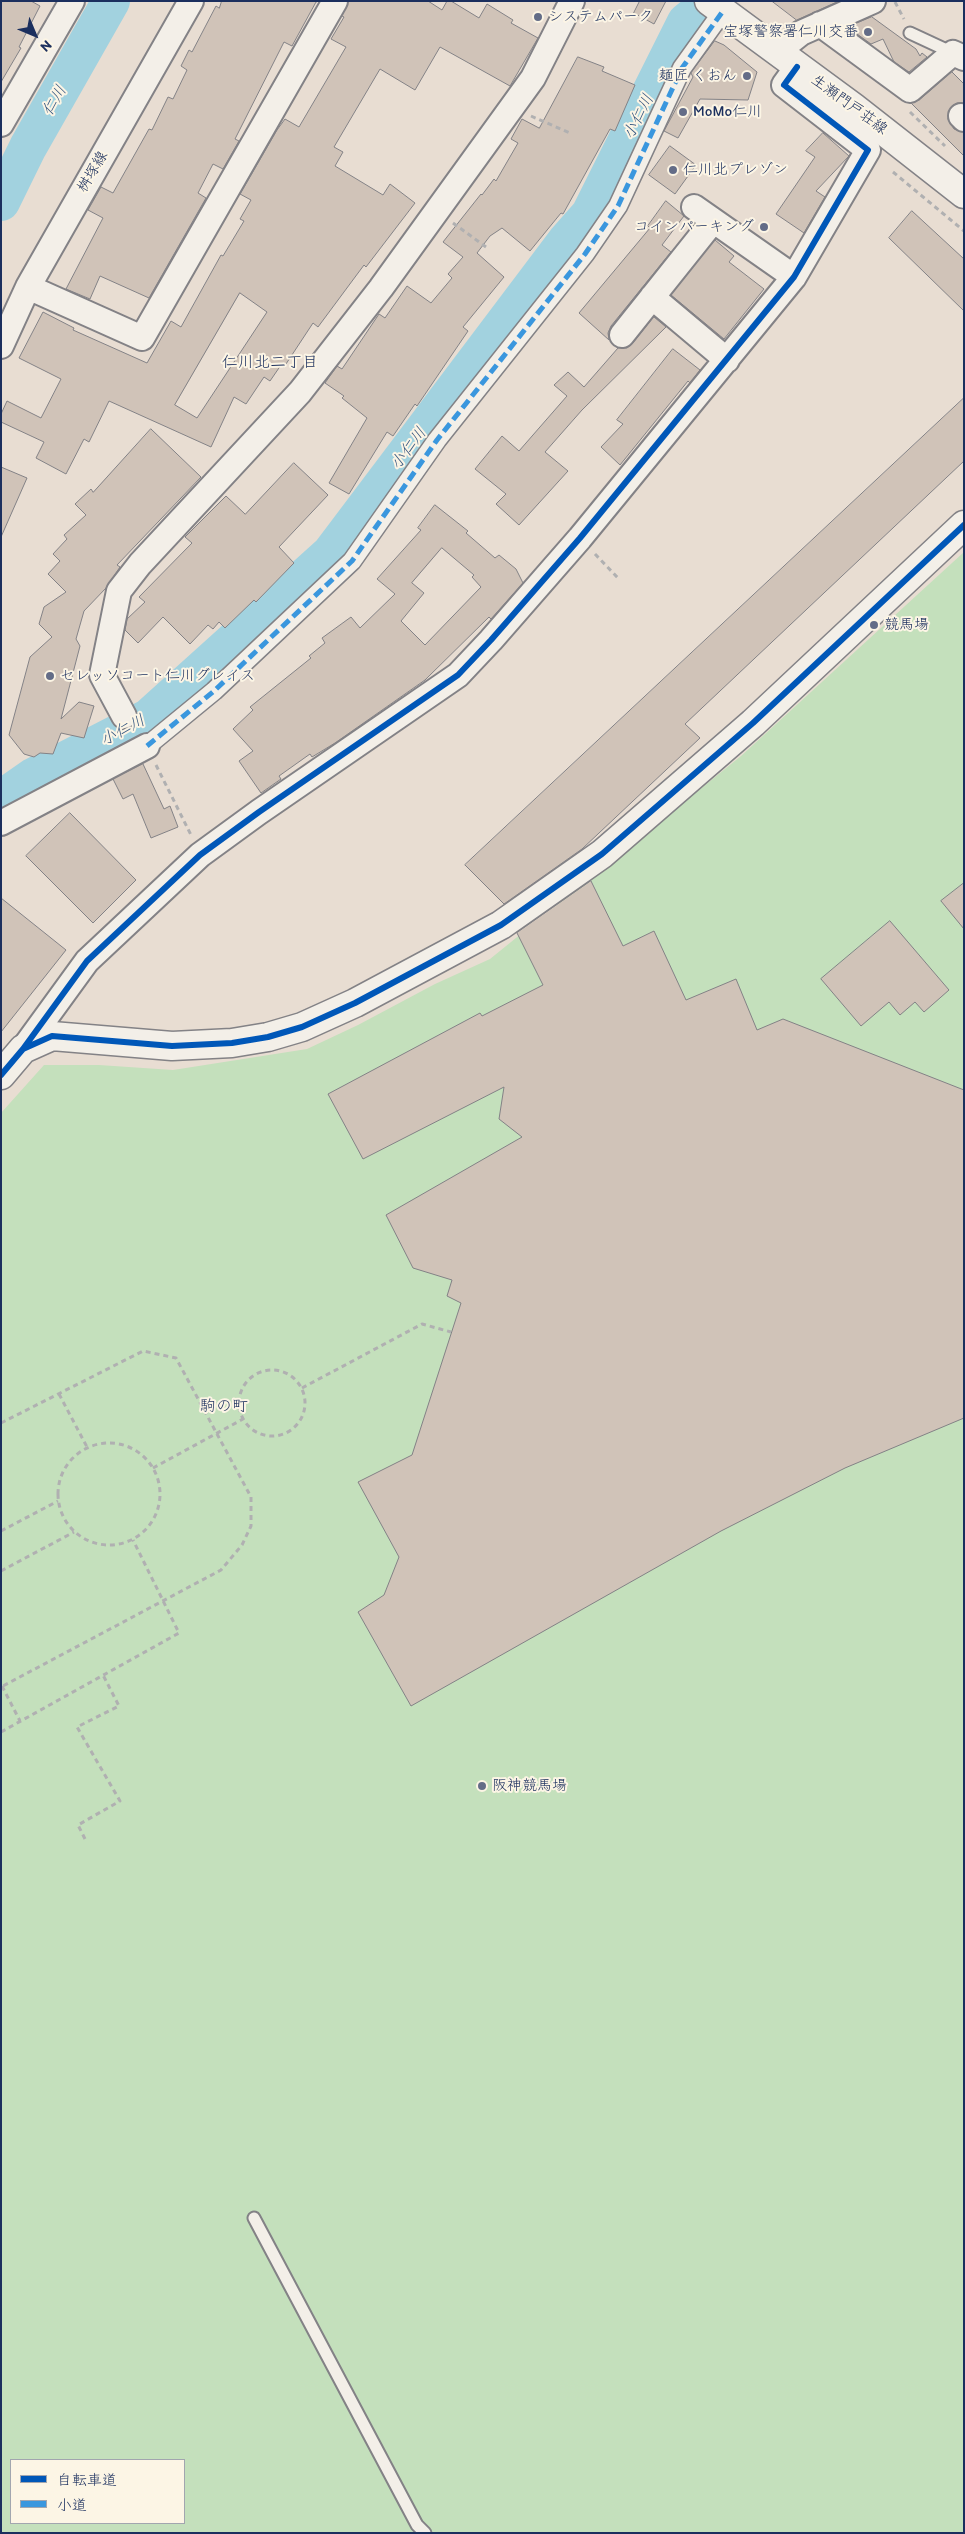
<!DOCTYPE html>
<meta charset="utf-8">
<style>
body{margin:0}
#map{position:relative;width:965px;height:2534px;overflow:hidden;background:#e8ddd2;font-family:Itim,"Klee One",sans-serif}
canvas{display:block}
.frame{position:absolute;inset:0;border:2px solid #1b2f5e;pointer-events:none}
.legend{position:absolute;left:10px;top:2459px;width:175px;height:65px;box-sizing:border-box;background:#fcf5e5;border:1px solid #a2a6af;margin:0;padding:6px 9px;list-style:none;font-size:15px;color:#1b2f5e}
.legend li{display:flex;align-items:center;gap:10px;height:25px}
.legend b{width:25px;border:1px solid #a2a6af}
.north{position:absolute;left:10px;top:10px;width:50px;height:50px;-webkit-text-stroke:4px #fcf5e5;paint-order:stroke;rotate:135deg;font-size:14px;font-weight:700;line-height:20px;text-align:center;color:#1b2f5e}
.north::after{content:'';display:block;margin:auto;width:18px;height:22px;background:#1b2f5e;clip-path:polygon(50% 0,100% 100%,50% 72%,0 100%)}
</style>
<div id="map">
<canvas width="965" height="2534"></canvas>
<div class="frame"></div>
<ul class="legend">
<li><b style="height:6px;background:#0057b8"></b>自転車道</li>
<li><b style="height:6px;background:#3a97de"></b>小道</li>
</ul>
<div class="north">N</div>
</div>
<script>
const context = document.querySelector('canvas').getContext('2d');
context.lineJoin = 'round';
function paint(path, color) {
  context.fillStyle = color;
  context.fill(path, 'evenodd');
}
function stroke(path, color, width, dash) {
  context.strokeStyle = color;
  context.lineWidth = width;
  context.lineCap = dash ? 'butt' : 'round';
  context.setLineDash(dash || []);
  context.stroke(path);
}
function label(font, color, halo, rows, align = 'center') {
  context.font = font + ' Itim,"Klee One",sans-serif';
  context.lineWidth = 4;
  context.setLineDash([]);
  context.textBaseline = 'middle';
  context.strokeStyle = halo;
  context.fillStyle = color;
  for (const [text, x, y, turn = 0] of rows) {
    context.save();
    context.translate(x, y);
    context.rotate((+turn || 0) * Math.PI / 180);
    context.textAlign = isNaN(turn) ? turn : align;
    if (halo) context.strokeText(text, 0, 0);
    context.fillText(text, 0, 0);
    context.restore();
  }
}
const green = new Path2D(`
 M964 552V2533H1V1113L44 1065H99L173 1070 307 1049 358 1025 435 984 490 959 741 756ZM11 2460H184V2523H11Z`);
const river = new Path2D(`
 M1 202 28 147 111 1
 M1 799 33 777 148 718 331 553 567 240 590 214 686 22 712 1`);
const building = new Path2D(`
 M1 1H31L40 6 19 47 21 48 1 82Z
 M222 1H319L316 2 292 46 284 42 235 139 239 141 223 169 213 164 198 193 206 198 149 298 100 276 90 299 66 289 103 218 88 210 101 187 113 193 149 129 152 130 168 97 173 99 187 70 181 66 189 50 192 52 216 6 219 8Z
 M349 1H428L442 10 447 1H451L479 18 487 4 513 20 511 23 538 38 510 86 440 47 415 90 380 69 334 147 343 152 335 166 383 195 390 184 415 203 366 267 364 265 318 327 313 323 284 367 281 365 270 381 264 377 246 404 234 397 211 447 109 401 89 442 84 439 66 474 36 458 44 442 1 422V414L7 401 41 418 61 379 19 358 43 312 74 328 73 330 147 363 171 321 181 327 221 255 223 256 244 221 240 219 251 200 240 194 277 130 285 119 299 127 346 47 331 39 344 17 342 16ZM240 293 267 312 197 418 175 405Z
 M640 1H666L654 24 634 13Z
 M772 1H839L797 20Z
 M872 17 916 49 920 56 922 53 927 57 909 72 894 62 883 39 871 44 857 34 855 24Z
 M715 41 724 45 757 72 748 100 700 99 678 138 664 131 693 77 691 73Z
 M578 57 604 67 602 71 635 85 615 131 610 129 563 214 561 213 530 251 502 228 490 236 477 253 504 277 463 327 468 331 417 406 415 404 393 436 387 432 349 494 329 483 367 418 342 398 344 396 325 383 337 366 342 369 379 314 385 318 407 286 431 303 452 278 448 274 463 257 443 242 481 194 482 195 494 179 496 181 518 143 511 139 522 119 539 128Z
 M952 72 964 84V103H957L951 107 948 119 954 129 964 132V156L911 103 919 100Z
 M823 133 849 156 816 191 825 197 804 233 776 214 815 157 806 151Z
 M670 146 696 165 675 194 649 175Z
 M666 201 684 216 662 245 671 252 611 326 608 333 609 340 579 313 650 228 648 226Z
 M912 211 964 259V311L889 238Z
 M715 240 734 256 729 262 764 289 724 339 671 295Z
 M654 317 666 327 582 410 545 452 568 471 519 525 496 504 506 494 475 469 502 436 519 451 567 396 554 385 568 372 584 387 618 348H627L632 344Z
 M673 349 700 370 690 383 688 381 620 465 601 447 623 424 617 420Z
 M964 398V461L685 724 700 738 582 849 504 904 465 865Z
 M151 429 201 477 117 565 120 567 106 588 84 611 76 639 80 646 61 719 79 702 94 706 84 738 61 733 53 754 40 753 34 757 24 754 9 735 30 657 52 637 39 624 44 607 66 592 48 574 60 561 53 554 67 539 64 535 86 515 75 504 91 489 93 492Z
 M294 463 328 495 279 547 294 563 256 602 254 600 225 628 219 622 213 629 208 625 190 644 163 617 138 643 125 630 127 619 145 602 139 597 192 543 185 537 226 496 245 514Z
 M1 467 27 478 1 537Z
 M435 505 468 531 466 533 495 558 499 555 516 569 523 583 491 619 489 617 425 680 335 743 312 757 310 754 279 776 281 779 261 793 239 761 253 751 233 729 253 710 250 707 311 658 309 656 325 643 322 638 351 617 360 628 395 594 377 579 421 530 418 528ZM442 548 474 575 472 577 481 587 425 645 401 621 424 593 412 583Z
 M143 764 164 809 170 806 178 827 151 838 133 794 123 799 113 779Z
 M70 813 136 880 93 923 26 856Z
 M591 881 623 946 654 931 686 1000 736 979 757 1030 783 1019 964 1090V1418L845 1468 721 1531 411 1706 358 1612 384 1595 399 1557 358 1482 412 1455 461 1303 447 1296 452 1280 413 1268 386 1215 522 1137 499 1119 504 1087 363 1159 328 1094 480 1013 482 1016 543 985 517 933Z
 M964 883V929L941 901Z
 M1 898 66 950 1 1032Z
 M890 921 949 990 924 1012 915 1002 900 1015 889 1002 861 1026 821 979Z`);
const path = new Path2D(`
 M895 2 904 19
 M910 112 945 146
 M531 116 572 134
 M893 172 964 231
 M453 223 486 247
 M595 554 618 578
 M156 765 191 835
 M239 1403a33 33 0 1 1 66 0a33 33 0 1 1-66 0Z
 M302 1388 422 1324 451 1332
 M59 1394 87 1447
 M1 1423 143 1351 176 1358 251 1497V1526L242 1545 221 1570 1 1687
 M58 1494a51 51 0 1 1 102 0a51 51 0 1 1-102 0Z
 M153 1468 243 1419
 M1 1531 58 1501
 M1 1571 74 1532
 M2 1686 20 1721
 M1 1732 179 1633 133 1540
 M85 1839 78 1825 120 1801 77 1727 119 1706 103 1675`);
const service = new Path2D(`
 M910 33 953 53
 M254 2218 417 2525 425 2533`);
const pedestrian = new Path2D(`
 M147 746 214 691 352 561 437 440 585 254 618 206 682 68 723 11`);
const minor = new Path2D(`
 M820 24 910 90 953 53 964 58
 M777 52 801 33 873 1
 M961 116 964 119
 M1 124 72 1
 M694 207 794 277
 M28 287 142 338 335 1
 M652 297 727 360
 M622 335 713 221
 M1 346 28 287 191 1
 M124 716 102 675 119 591 140 564 300 392 381 288 533 78 572 1
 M1 823 147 746
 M23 1049 87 961 200 855 259 812 458 675 491 640 580 538 794 277 868 150 784 85 797 67`);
const tertiary = new Path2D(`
 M1 1075 23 1049 52 1036 172 1046 232 1043 268 1037 302 1027 355 1003 501 925 602 854 753 723 964 525`);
const secondary = new Path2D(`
 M709 1 853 107 964 194`);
const quiet = new Path2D(`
 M147 746 214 691 352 561 437 440 585 254 618 206 682 68 723 11`);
const cycleway = new Path2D(`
 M23 1049 87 961 200 855 259 812 458 675 491 640 580 538 794 277 868 150 784 85 797 67
 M1 1075 23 1049 52 1036 172 1046 232 1043 268 1037 302 1027 355 1003 501 925 602 854 753 723 964 525`);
const markers = [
 [538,17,5,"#636c87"],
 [868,32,5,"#636c87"],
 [747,76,5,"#636c87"],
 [683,112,5,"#636c87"],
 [673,170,5,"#636c87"],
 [764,227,5,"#636c87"],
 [874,625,5,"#636c87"],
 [50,676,5,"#636c87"],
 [482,1786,5,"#636c87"]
];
const poiNames = [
 ["システムパーク",548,17],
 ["宝塚警察署仁川交番",858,32,"right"],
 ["麺匠 くおん",737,76,"right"],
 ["MoMo仁川",693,112],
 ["仁川北プレゾン",683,170],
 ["コインパーキング",754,227,"right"],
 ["競馬場",884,625],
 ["セレッソコート仁川グレイス",60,676],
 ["阪神競馬場",492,1786]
];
const streetNames = [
 ["生瀬門戸荘線",849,105,36],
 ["桝塚線",93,172,-60]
];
const waterNames = [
 ["仁川",55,101,-60],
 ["小仁川",639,117,-63],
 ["小仁川",409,449,-53],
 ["小仁川",123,731,-28]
];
const neighbourhoodNames = [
 ["仁川北二丁目",270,363],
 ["駒の町",224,1407]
];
paint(green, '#c4e0bc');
stroke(river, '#a2d2df', 38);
paint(building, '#d0c3b8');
stroke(building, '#838286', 1);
stroke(service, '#838286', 15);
stroke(pedestrian, '#838286', 21);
stroke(minor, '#838286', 28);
stroke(tertiary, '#838286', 31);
stroke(secondary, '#838286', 31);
stroke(path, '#b0b0b1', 3, [5, 4]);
stroke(service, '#f3efe8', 11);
stroke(pedestrian, '#f3efe8', 18);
stroke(minor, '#f3efe8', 24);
stroke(tertiary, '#f3efe8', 28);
stroke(secondary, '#f3efe8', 28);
stroke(quiet, '#3a97de', 5, [10, 5]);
stroke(cycleway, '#0057b8', 6);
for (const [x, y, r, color] of markers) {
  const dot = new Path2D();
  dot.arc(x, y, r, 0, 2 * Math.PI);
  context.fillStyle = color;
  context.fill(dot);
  stroke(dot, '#fcf5e5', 2);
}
label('15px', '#1b2f5e', '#fcf5e5', poiNames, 'left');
label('15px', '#1b2f5e', '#fcf5e5', streetNames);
label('italic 16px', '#355680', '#fcf5e5', waterNames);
label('16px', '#1b2f5e', '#fcf5e5', neighbourhoodNames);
</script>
